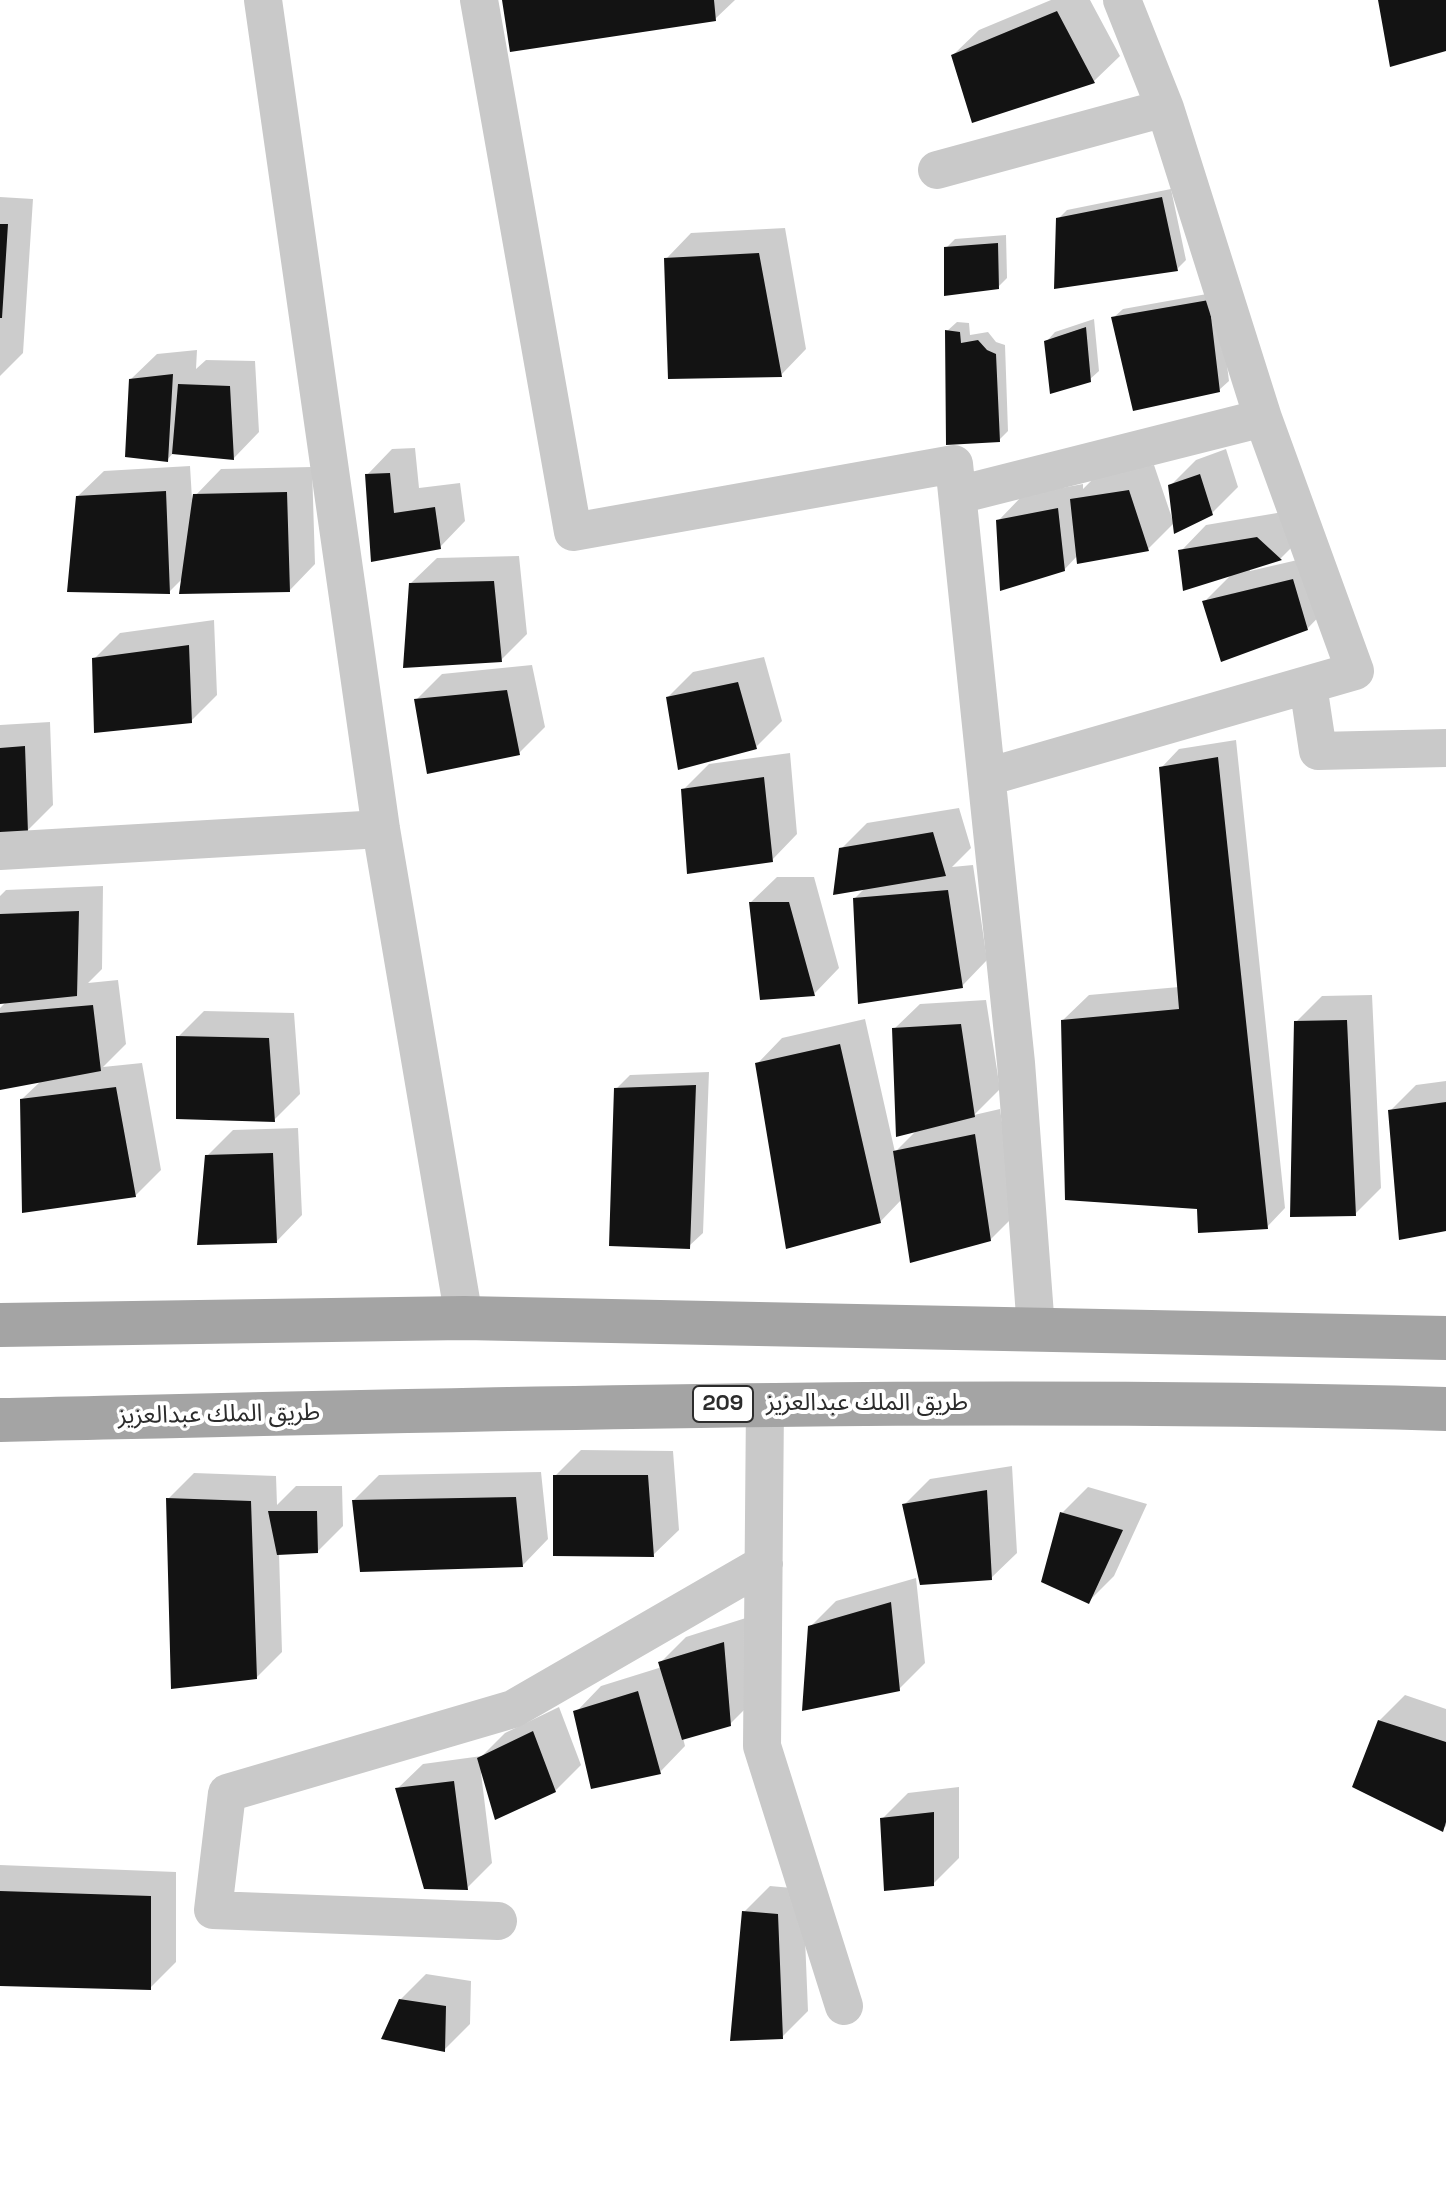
<!DOCTYPE html>
<meta charset="utf-8">
<style>
body{margin:0}
canvas{display:block;background:#fff}
</style>
<canvas width="1446" height="2189"></canvas>
<script>
const context = document.querySelector('canvas').getContext('2d');
context.lineJoin = 'round';
function paint(path, color) {
  context.fillStyle = color;
  context.fill(path, 'evenodd');
}
function stroke(path, color, width, dash) {
  context.strokeStyle = color;
  context.lineWidth = width;
  context.lineCap = dash ? 'butt' : 'round';
  context.setLineDash(dash || []);
  context.stroke(path);
}
function label(font, color, halo, rows, align = 'center') {
  context.font = font + ' "Space Grotesk","Noto Sans Arabic",sans-serif';
  context.lineWidth = 8;
  context.setLineDash([]);
  context.textBaseline = 'middle';
  context.strokeStyle = halo;
  context.fillStyle = color;
  for (const [text, x, y, turn = 0] of rows) {
    context.save();
    context.translate(x, y);
    context.rotate((+turn || 0) * Math.PI / 180);
    context.textAlign = isNaN(turn) ? turn : align;
    if (halo) context.strokeText(text, 0, 0);
    context.fillText(text, 0, 0);
    context.restore();
  }
}
const shadow = new Path2D(`
 M504 0H735L715 19Z
 M1051 0H1090L1120 56 1094 81 974 120 953 55 979 30Z
 M1171 189 1186 260 1177 269 1058 219 1067 210Z
 M0 197 33 199 23 353 0 376Z
 M785 228 806 349 781 375 666 259 691 233Z
 M1006 235 1007 278 998 287 946 248 955 239Z
 M1218 292 1229 381 1219 390 1113 318 1123 309Z
 M1094 319 1099 371 1089 380 1046 342 1055 332Z
 M957 322 969 323 970 335 988 332 996 342 1005 345 1008 431 999 440 947 331Z
 M197 350 196 369 206 360 255 361 259 432 234 458 174 452 167 460 131 379 157 354Z
 M415 448 419 488 460 483 465 521 440 547 373 560 367 475 392 449Z
 M1226 449 1238 487 1212 513 1175 522 1148 549 1078 555 1064 570 998 521 1023 495 1083 484V489L1098 474 1154 465 1173 521 1170 486 1196 460Z
 M190 466 192 499 221 469 312 467 315 564 290 590 183 578 169 592 78 496 104 471Z
 M1283 512 1306 533 1281 558 1249 568 1250 571 1319 555 1332 603 1307 629 1204 602 1233 573 1181 551 1206 525Z
 M519 556 527 634 501 660 411 583 437 558Z
 M214 620 217 695 191 721 94 659 120 633Z
 M764 657 782 721 756 747 668 697 693 672Z
 M532 665 545 727 519 753 416 700 442 674Z
 M50 722 53 805 27 831 0 834V725Z
 M1236 740 1285 1208 1267 1227 1198 1207 1063 1020 1089 995 1179 987 1161 768 1179 749Z
 M790 753 797 834 772 860 683 790 709 764Z
 M959 808 971 848 952 867 973 865 987 960 962 986 855 898 866 887 841 849 867 823Z
 M777 877H814L839 968 814 994 751 902Z
 M103 886 102 969 88 983 118 980 126 1044 103 1067 142 1063 161 1170 135 1196 22 1099 41 1081 0 1088V1008L7 1001 0 1002V896L6 890Z
 M1372 995 1381 1188 1355 1214 1296 1022 1322 996Z
 M986 1000 1000 1089 974 1115 1000 1109 1016 1214 990 1240 902 1199 880 1222 757 1064 782 1038 865 1019 895 1152 917 1130 894 1029 920 1004Z
 M204 1011 294 1013 300 1094 274 1120 178 1037Z
 M709 1072 703 1233 689 1246 616 1089 630 1075Z
 M1446 1081V1229L1390 1111 1416 1085Z
 M298 1128 302 1215 277 1241 207 1156 233 1130Z
 M581 1450 673 1451 679 1530 653 1555 555 1476Z
 M1012 1466 1017 1553 991 1578 904 1505 930 1479Z
 M541 1472 548 1539 523 1565 354 1500 379 1475Z
 M194 1473 276 1476 277 1505 296 1486H342L343 1526 318 1551 279 1553 282 1652 256 1678 168 1499Z
 M1088 1487 1147 1504 1114 1576 1088 1602 1043 1581 1062 1513Z
 M916 1578 925 1663 899 1689 810 1627 836 1601Z
 M749 1617 756 1698 730 1724 683 1738 685 1746 660 1772 576 1712 601 1686 662 1667 661 1662 686 1637Z
 M1405 1695 1446 1709V1826L1442 1829 1379 1721Z
 M559 1707 581 1765 555 1791 481 1773 492 1863 467 1888 397 1789 423 1764 482 1756 505 1733Z
 M959 1787V1858L933 1884 882 1819 908 1793Z
 M0 1865 176 1872V1962L150 1988 0 1984Z
 M770 1886 803 1889 808 2011 782 2037 744 1912Z
 M426 1974 471 1981 470 2024 444 2050 400 2000Z`);
const building = new Path2D(`
 M502 0H714L716 21 510 52Z
 M1378 0H1446V51L1390 67Z
 M1057 11 1095 83 972 123 951 55Z
 M1162 197 1178 271 1054 289 1056 218Z
 M0 224H8L2 318H0Z
 M998 243 999 289 944 296V247Z
 M759 253 782 377 668 379 664 258Z
 M1209 300 1220 392 1133 411 1111 317Z
 M1086 327 1091 382 1050 394 1044 341Z
 M945 330 960 332 961 343 978 340 987 350 996 354 1000 442 946 445Z
 M173 374 168 462 125 457 129 379Z
 M178 384 230 386 234 460 172 454Z
 M390 473 394 513 435 507 441 549 371 562 365 474Z
 M1200 474 1213 515 1174 534 1168 485Z
 M1129 490 1149 551 1077 564 1070 499Z
 M166 491 170 594 67 592 76 496Z
 M287 492 290 592 179 594 193 494Z
 M1058 508 1065 571 1000 591 996 520Z
 M1257 537 1282 560 1183 591 1178 550Z
 M1293 579 1308 630 1221 662 1202 601Z
 M494 581 502 662 403 668 409 583Z
 M189 645 192 723 94 733 92 658Z
 M738 682 757 749 678 770 666 697Z
 M507 690 520 755 427 774 414 699Z
 M25 746 28 833 0 836V748Z
 M1218 757 1268 1229 1198 1233 1197 1209 1065 1200 1061 1020 1179 1009 1159 767Z
 M764 777 773 862 687 874 681 789Z
 M933 832 946 876 833 895 839 848Z
 M948 890 963 988 858 1004 853 898Z
 M749 902H789L815 996 760 1000Z
 M79 911 77 996 0 1004V914Z
 M93 1005 101 1071 0 1090V1013Z
 M1347 1020 1356 1216 1290 1217 1294 1021Z
 M961 1024 975 1117 896 1137 892 1028Z
 M176 1036 269 1038 275 1122 176 1119Z
 M840 1044 881 1223 786 1249 755 1063Z
 M696 1085 690 1249 609 1246 614 1088Z
 M116 1087 136 1197 22 1213 20 1099Z
 M1446 1102V1231L1399 1240 1388 1110Z
 M975 1134 991 1241 910 1263 893 1151Z
 M273 1153 277 1243 197 1245 205 1155Z
 M553 1475H648L654 1557 553 1556Z
 M987 1490 992 1580 920 1585 902 1504Z
 M516 1497 523 1567 360 1572 352 1500Z
 M166 1498 251 1501 257 1679 171 1689Z
 M268 1511H317L318 1553 277 1555Z
 M1060 1512 1123 1530 1089 1604 1041 1582Z
 M891 1602 900 1691 802 1711 808 1626Z
 M724 1642 731 1726 682 1740 658 1662Z
 M638 1691 661 1774 591 1789 573 1711Z
 M1378 1720 1446 1742V1822L1443 1832 1352 1787Z
 M533 1731 556 1792 495 1820 477 1758Z
 M454 1781 468 1890 424 1889 395 1788Z
 M934 1812V1886L884 1891 880 1818Z
 M0 1891 151 1896V1990L0 1986Z
 M742 1911 778 1914 783 2039 730 2041Z
 M399 1999 446 2006 445 2052 381 2039Z`);
const street = new Path2D(`
 M263 0 381 829 464 1318
 M479 0 573 532 954 464 1016 1063 1036 1329
 M937 170 1165 108
 M958 495 1263 418
 M1308 685 1318 751 1446 748
 M987 777 1355 671 1263 418 1165 108 1122 0
 M0 851 381 829
 M765 1403 762 1746 844 2006
 M498 1921 213 1910 227 1793 513 1709 764 1564`);
const primary = new Path2D(`
 M0 1325 464 1318 1446 1338
 M0 1420C482 1409 964 1396 1446 1409`);
const shields = [
 [723,1404,60]
];
const shieldNames = [
 ["209",723,1404]
];
const streetNames = [
 ["طريق الملك عبدالعزيز",867,1403],
 ["طريق الملك عبدالعزيز",219,1415,-1]
];
paint(shadow, '#0003');
paint(building, '#131313');
stroke(street, '#c9c9c9', 38);
stroke(primary, '#a4a4a4', 44);
for (const [x, y, w] of shields) {
  const box = new Path2D();
  box.roundRect(x - w / 2, y - 18, w, 36, 6);
  context.fillStyle = '#fff';
  context.fill(box);
  stroke(box, '#2c2c2c', 2);
}
label('bold 22px', '#2c2c2c', null, shieldNames);
label('24px', '#2c2c2c', '#fff', streetNames);
</script>
